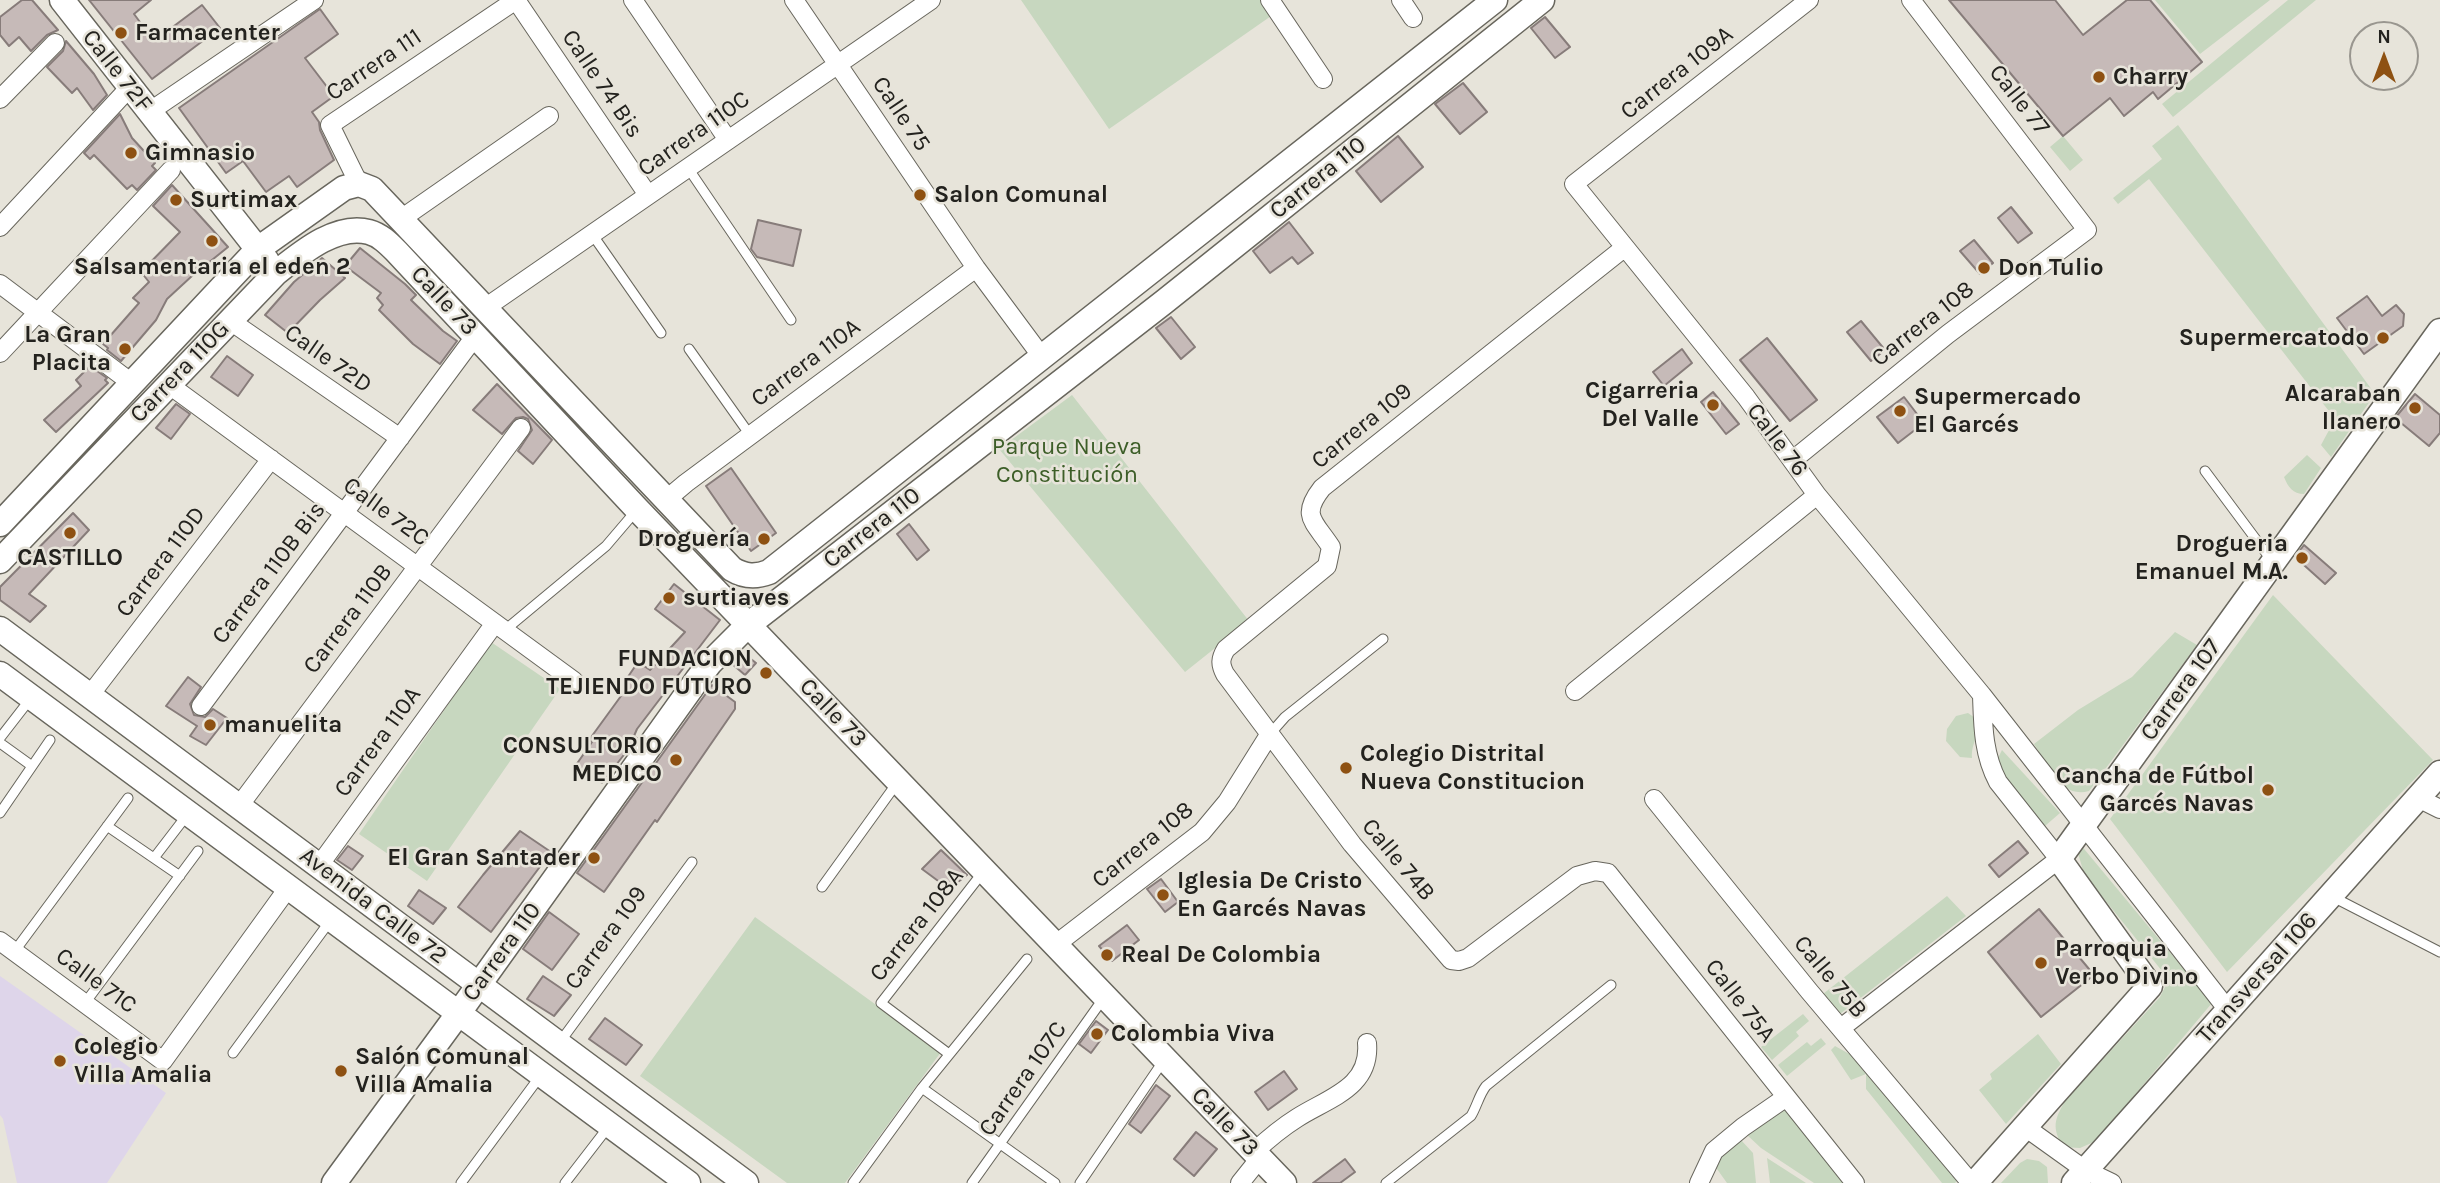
<!DOCTYPE html>
<meta charset="utf-8">
<style>
body{margin:0}
#map{position:relative;width:2440px;height:1183px;overflow:hidden;background:#e7e4da;font-family:Karla,sans-serif}
canvas{display:block}
.north{position:absolute;left:2349px;top:21px;width:70px;height:70px;box-sizing:border-box;background:#e7e4da;border:2px solid #99968f;border-radius:50%;rotate:0deg;font-size:19px;font-weight:700;line-height:28px;text-align:center;color:#23221e}
.north::after{content:'';display:block;margin:auto;width:24px;height:32px;background:#8e5112;clip-path:polygon(50% 0,100% 100%,50% 72%,0 100%)}
</style>
<div id="map">
<canvas width="2440" height="1183"></canvas>
<div class="north">N</div>
</div>
<script>
const context = document.querySelector('canvas').getContext('2d');
context.lineJoin = 'round';
function paint(path, color) {
  context.fillStyle = color;
  context.fill(path, 'evenodd');
}
function stroke(path, color, width, dash) {
  context.strokeStyle = color;
  context.lineWidth = width;
  context.lineCap = dash ? 'butt' : 'round';
  context.setLineDash(dash || []);
  context.stroke(path);
}
function label(font, color, halo, rows, align = 'center') {
  context.font = font + ' Karla,sans-serif';
  context.lineWidth = 5;
  context.setLineDash([]);
  context.textBaseline = 'middle';
  context.strokeStyle = halo;
  context.fillStyle = color;
  for (const [text, x, y, turn = 0] of rows) {
    context.save();
    context.translate(x, y);
    context.rotate((+turn || 0) * Math.PI / 180);
    context.textAlign = isNaN(turn) ? turn : align;
    if (halo) context.strokeText(text, 0, 0);
    context.fillText(text, 0, 0);
    context.restore();
  }
}
const education = new Path2D(`
 M0 976 166 1093 107 1183H17L3 1119 0 1115Z`);
const green = new Path2D(`
 M1021 0H1265L1274 14 1109 129Z
 M2155 0H2270L2200 54Z
 M2288 0H2316L2173 117 2162 104Z
 M2178 125 2375 394 2331 457 2321 445 2335 419 2149 179 2118 204 2113 198 2162 159 2152 146Z
 M2063 136 2083 160 2070 171 2050 147Z
 M1072 395 1249 621 1185 672 999 449Z
 M2307 455 2321 468 2304 494C2293 494 2288 487 2284 477Z
 M2273 595 2433 760 2227 972 2110 819Z
 M2175 632 2197 645 2089 791C2060 799 2048 765 2034 744L2078 710 2132 677Z
 M491 642 560 689 427 881 359 834Z
 M1968 713 1978 720C1980 737 1971 742 1972 758L1960 757 1946 741 1947 729 1956 716Z
 M2002 750 2060 813 2045 826C2025 807 2006 788 1996 762Z
 M2080 844 2212 1003 2096 1141 2080 1148 2063 1147C2052 1128 2054 1120 2065 1101L2160 997 2165 987 2162 971 2084 874 2078 853Z
 M1947 896 1966 916 1840 1014 1823 994Z
 M755 917 941 1052 845 1183H787L640 1076Z
 M1803 1014 1809 1021 1796 1032 1799 1036 1772 1060 1761 1047Z
 M2038 1034 2061 1064 2006 1124 1979 1090 1992 1079 1990 1074Z
 M1821 1038 1826 1044 1787 1076 1778 1065 1807 1042 1811 1046Z
 M1835 1046 1862 1061 1959 1179 1955 1183H1942L1866 1089V1074L1851 1080 1831 1050Z
 M1784 1108 1845 1183H1814L1761 1148 1746 1134Z
 M1741 1140 1753 1153 1756 1183H1727L1712 1162Z
 M1767 1158 1806 1183H1770Z
 M2027 1159 2039 1161 2047 1167 2048 1183H2001L2020 1163Z`);
const building = new Path2D(`
 M22 0H32L58 30 47 35 31 51 19 37 9 46 0 35V17Z
 M89 0H151L134 14 154 41 202 5 220 28 152 79Z
 M1949 0H2055L2083 35 2127 0H2150L2202 62 2158 99 2153 92 2124 116 2110 98 2063 136Z
 M320 9 338 34 305 58 334 96 312 112 319 122 320 130 334 160 297 187 289 176 266 192 243 161 226 173 179 108Z
 M1545 17 1570 47 1555 58 1531 28Z
 M66 41 94 74 107 95 93 110 77 88 72 93 47 67 63 51Z
 M1463 83 1487 112 1460 134 1435 104Z
 M120 114 132 138 155 163 152 166 156 170 137 190 132 185 127 189 94 155 90 159 84 153Z
 M1398 136 1423 167 1381 202 1356 171Z
 M172 185 228 247 207 264 206 263 167 299 156 320 121 361 107 350 108 348 103 344 139 303 133 298 149 282 141 272 180 232 153 206Z
 M2011 207 2032 233 2018 243 1998 218Z
 M758 220 801 230 793 266 757 257 751 249Z
 M1289 222 1313 253 1298 264 1292 257 1270 273 1253 251Z
 M1974 240 1993 263 1980 274 1960 251Z
 M360 248 405 284 416 295 411 300 443 331 457 341 440 364 413 344 379 310 383 305 377 298 381 293 345 266Z
 M322 258 345 278 320 300 288 333 265 315 294 282Z
 M2367 296 2382 316 2396 305 2404 314 2403 326 2364 354 2337 318Z
 M1171 317 1195 347 1181 359 1156 328Z
 M1861 321 1885 350 1871 361 1847 332Z
 M1767 338 1817 400 1790 421 1740 360Z
 M1682 349 1692 363 1664 386 1653 372Z
 M227 356 253 375 238 396 211 377Z
 M90 366 107 378 105 380 108 383 56 432 44 420 81 386 76 380Z
 M497 384 552 440 533 464 518 451 532 430 528 419 523 417 516 418 502 434 473 410Z
 M1713 392 1739 424 1726 434 1701 402Z
 M2415 394 2440 415V433L2429 446 2395 418Z
 M1904 397 1924 423 1898 443 1877 417Z
 M176 404 190 414 171 439 156 428Z
 M731 468 776 533 751 551 706 486Z
 M73 513 89 530 29 594 46 606 30 622 0 600V587Z
 M909 524 929 550 917 560 897 534Z
 M2304 545 2336 573 2325 584 2295 557Z
 M674 584 720 620 637 729 634 736 637 738 602 783 576 765 592 742 589 740 621 696 617 693 638 662 650 670 685 632 655 609Z
 M742 652 756 663 745 675 731 663Z
 M188 677 201 687 190 704 194 715 205 717 213 709 227 718 206 745 190 736 197 726 166 706Z
 M712 685 735 702V709L657 822 655 820 604 892 577 873Z
 M520 831 551 852 491 932 458 907 483 875Z
 M2018 841 2028 853 1999 877 1989 865Z
 M348 846 363 856 352 870 337 860Z
 M941 850 967 875 949 889 922 869Z
 M1161 879 1178 902 1165 912 1147 889Z
 M419 890 446 908 433 924 408 906Z
 M2039 909 2094 975 2041 1017 1988 952Z
 M549 912 579 934 552 970 523 949Z
 M1127 925 1139 940 1112 961 1099 946Z
 M543 976 571 995 554 1016 527 999Z
 M605 1018 642 1045 626 1065 589 1039Z
 M1096 1021 1108 1030 1091 1053 1079 1044Z
 M1284 1071 1297 1089 1268 1110 1255 1092Z
 M1156 1085 1170 1096 1141 1133 1129 1124Z
 M1196 1132 1217 1149 1194 1176 1174 1159Z
 M1345 1159 1355 1172 1340 1183H1313Z`);
const lane = new Path2D(`
 M688 168 791 320
 M592 234 661 333
 M689 349 750 435
 M2205 471 2272 561
 M505 630 606 546 635 512
 M1270 734 1285 717 1383 639
 M0 738 31 698
 M0 743 32 766
 M0 813 50 740
 M107 826 180 876
 M154 858 187 815
 M822 887 897 783
 M2333 897 2440 952
 M14 952 128 798
 M85 1003 198 851
 M560 1042 692 862
 M233 1053 330 921
 M949 1054 881 1003 983 872
 M922 1088 1055 1183
 M461 1183 541 1075
 M565 1183 609 1126
 M853 1183 922 1088 1027 959
 M972 1183 1103 999
 M1080 1183 1164 1060
 M1386 1183 1471 1116C1477 1106 1479 1095 1486 1086L1611 985`);
const street = new Path2D(`
 M516 0 648 195
 M633 0 728 140
 M794 0 976 268 1042 357
 M1270 0 1323 79
 M1401 0 1413 18
 M1809 0 1574 184 1746 397 1817 495 1982 695 2228 1010
 M0 99 55 43
 M149 112 314 0
 M359 184 330 125 516 0
 M401 219 549 116
 M0 227 130 87
 M1624 248 1322 488C1300 516 1314 521 1331 547L1327 566 1226 649C1220 659 1220 664 1225 674L1352 844 1451 960 1459 961 1468 958 1577 876 1595 871 1608 873 1855 1183
 M0 284 133 384
 M485 308 931 0
 M229 320 400 438
 M0 353 171 170
 M168 384 574 681
 M1793 460 1948 334 2087 230 1911 0
 M667 499 686 483 976 268
 M1575 691 1817 495
 M90 695 271 459
 M201 706 476 335
 M2418 798 2440 809
 M1654 799 1809 991 1971 1183
 M239 806 521 428
 M326 856 495 623
 M0 941 163 1061 288 888
 M1055 945 1202 832 1227 802 1269 735
 M1841 1028 2059 859 1998 782C1983 754 1983 725 1982 695
 M2025 1127 2085 1170 2112 1183
 M1254 1152C1268 1139 1281 1128 1297 1118 1328 1098 1371 1088 1367 1043
 M1240 1183 1260 1158
 M1699 1183 1714 1151 1743 1127 1785 1098`);
const secondary = new Path2D(`
 M62 0 267 261
 M0 524 258 249 344 188 359 184 372 189 732 569C745 577 756 577 769 572L1495 0
 M0 561 276 273C300 254 336 223 369 232 380 235 388 243 396 251L637 509 1284 1183
 M0 629 746 1183
 M0 674 688 1183
 M334 1183 458 1014 697 680 710 663 748 625 1164 302 1542 0
 M1975 1183 2150 986 2059 859 2440 331
 M2074 1183 2440 773`);
const markers = [
 [121,33,7,"#8e5112"],
 [2099,77,7,"#8e5112"],
 [131,153,7,"#8e5112"],
 [920,195,7,"#8e5112"],
 [176,200,7,"#8e5112"],
 [212,241,7,"#8e5112"],
 [1984,268,7,"#8e5112"],
 [2383,338,7,"#8e5112"],
 [125,349,7,"#8e5112"],
 [1713,405,7,"#8e5112"],
 [2415,408,7,"#8e5112"],
 [1900,411,7,"#8e5112"],
 [70,533,7,"#8e5112"],
 [764,539,7,"#8e5112"],
 [2302,558,7,"#8e5112"],
 [669,598,7,"#8e5112"],
 [766,673,7,"#8e5112"],
 [210,725,7,"#8e5112"],
 [676,760,7,"#8e5112"],
 [1346,768,7,"#8e5112"],
 [2268,790,7,"#8e5112"],
 [594,858,7,"#8e5112"],
 [1163,895,7,"#8e5112"],
 [1107,955,7,"#8e5112"],
 [2041,963,7,"#8e5112"],
 [1097,1034,7,"#8e5112"],
 [60,1061,7,"#8e5112"],
 [341,1071,7,"#8e5112"]
];
const poiNames = [
 ["Farmacenter",135,33],
 ["Charry",2113,77],
 ["Gimnasio",145,153],
 ["Salon Comunal",934,195],
 ["Surtimax",190,200],
 ["Salsamentaria el eden 2",212,267,"center"],
 ["Don Tulio",1998,268],
 ["La Gran",111,335,"right"],
 ["Placita",111,363,"right"],
 ["Supermercatodo",2369,338,"right"],
 ["Cigarreria",1699,391,"right"],
 ["Del Valle",1699,419,"right"],
 ["Alcaraban",2401,394,"right"],
 ["llanero",2401,422,"right"],
 ["Supermercado",1914,397],
 ["El Garcés",1914,425],
 ["Droguería",750,539,"right"],
 ["Drogueria",2288,544,"right"],
 ["Emanuel M.A.",2288,572,"right"],
 ["CASTILLO",70,558,"center"],
 ["surtiaves",683,598],
 ["FUNDACION",752,659,"right"],
 ["TEJIENDO FUTURO",752,687,"right"],
 ["manuelita",224,725],
 ["CONSULTORIO",662,746,"right"],
 ["MEDICO",662,774,"right"],
 ["Colegio Distrital",1360,754],
 ["Nueva Constitucion",1360,782],
 ["Cancha de Fútbol",2254,776,"right"],
 ["Garcés Navas",2254,804,"right"],
 ["El Gran Santader",580,858,"right"],
 ["Iglesia De Cristo",1177,881],
 ["En Garcés Navas",1177,909],
 ["Parroquia",2055,949],
 ["Verbo Divino",2055,977],
 ["Real De Colombia",1121,955],
 ["Colombia Viva",1111,1034],
 ["Colegio",74,1047],
 ["Villa Amalia",74,1075],
 ["Salón Comunal",355,1057],
 ["Villa Amalia",355,1085]
];
const streetNames = [
 ["Carrera 111",374,65,-34],
 ["Calle 72F",117,71,52],
 ["Carrera 109A",1677,73,-38],
 ["Calle 74 Bis",602,84,56],
 ["Calle 77",2019,100,52],
 ["Calle 75",901,114,56],
 ["Carrera 110C",694,134,-35],
 ["Carrera 110",1318,178,-39],
 ["Calle 73",444,301,47],
 ["Carrera 108",1923,324,-38],
 ["Calle 72D",328,359,35],
 ["Carrera 110A",806,363,-37],
 ["Carrera 110G",180,372,-46],
 ["Carrera 109",1362,426,-39],
 ["Calle 76",1777,440,53],
 ["Calle 72C",386,512,36],
 ["Carrera 110",872,528,-38],
 ["Carrera 110D",161,562,-53],
 ["Carrera 110B Bis",269,573,-53],
 ["Carrera 110B",348,619,-53],
 ["Carrera 107",2181,690,-54],
 ["Calle 73",833,713,46],
 ["Carrera 110A",378,742,-54],
 ["Carrera 108",1143,845,-39],
 ["Calle 74B",1398,860,50],
 ["Avenida Calle 72",373,906,37],
 ["Carrera 108A",917,925,-52],
 ["Carrera 109",606,938,-54],
 ["Carrera 110",502,952,-54],
 ["Calle 75B",1830,977,50],
 ["Transversal 106",2257,978,-48],
 ["Calle 71C",96,981,36],
 ["Calle 75A",1740,1001,52],
 ["Carrera 107C",1023,1079,-55],
 ["Calle 73",1225,1122,46]
];
const parkNames = [
 ["Parque Nueva",1067,447],
 ["Constitución",1067,475]
];
paint(education, '#ded5ea');
paint(green, '#c7d7bf');
paint(building, '#c6bab8');
stroke(building, '#877c7a', 2);
stroke(lane, '#68665d', 11);
stroke(street, '#68665d', 20);
stroke(secondary, '#68665d', 27);
stroke(lane, '#fff', 9);
stroke(street, '#fff', 18);
stroke(secondary, '#fff', 24);
for (const [x, y, r, color] of markers) {
  const dot = new Path2D();
  dot.arc(x, y, r, 0, 2 * Math.PI);
  context.fillStyle = color;
  context.fill(dot);
  stroke(dot, '#e7e4da', 2.5);
}
label('bold 24px', '#23221e', '#e7e4da', poiNames, 'left');
label('24px', '#23221e', '#e7e4da', streetNames);
label('24px', '#3d5e28', '#e7e4da', parkNames);
</script>
